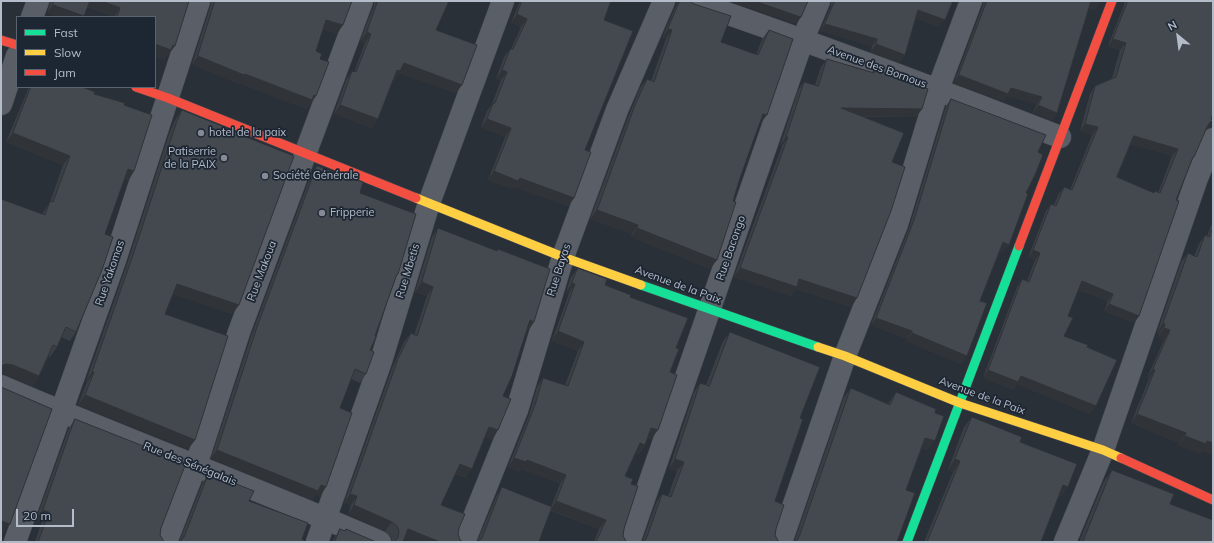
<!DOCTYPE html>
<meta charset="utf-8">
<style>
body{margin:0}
#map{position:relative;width:1214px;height:543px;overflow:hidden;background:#2a3038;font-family:Mulish,sans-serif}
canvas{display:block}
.frame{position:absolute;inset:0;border:2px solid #b4bcc9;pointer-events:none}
.legend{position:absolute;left:16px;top:16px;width:140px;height:72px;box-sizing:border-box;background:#1d2633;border:1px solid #59626f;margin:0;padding:5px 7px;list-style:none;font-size:12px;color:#b4bcc9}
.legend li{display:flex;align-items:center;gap:8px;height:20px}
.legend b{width:20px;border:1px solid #59626f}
.north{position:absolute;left:1158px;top:16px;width:40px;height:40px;-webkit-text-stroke:3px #1d2633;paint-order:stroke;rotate:331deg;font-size:11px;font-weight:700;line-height:16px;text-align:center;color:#b4bcc9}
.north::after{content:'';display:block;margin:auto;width:14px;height:18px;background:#b4bcc9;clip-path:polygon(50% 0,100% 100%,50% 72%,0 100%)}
.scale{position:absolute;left:16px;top:509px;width:58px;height:18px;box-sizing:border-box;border:2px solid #b4bcc9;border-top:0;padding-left:5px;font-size:12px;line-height:14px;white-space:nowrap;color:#b4bcc9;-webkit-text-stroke:3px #1d2633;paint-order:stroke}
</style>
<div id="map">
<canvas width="1214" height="543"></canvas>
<div class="frame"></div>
<ul class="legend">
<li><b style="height:5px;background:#16e098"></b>Fast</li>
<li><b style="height:5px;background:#ffcf43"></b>Slow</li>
<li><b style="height:5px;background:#f24e42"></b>Jam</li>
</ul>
<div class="north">N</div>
<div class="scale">20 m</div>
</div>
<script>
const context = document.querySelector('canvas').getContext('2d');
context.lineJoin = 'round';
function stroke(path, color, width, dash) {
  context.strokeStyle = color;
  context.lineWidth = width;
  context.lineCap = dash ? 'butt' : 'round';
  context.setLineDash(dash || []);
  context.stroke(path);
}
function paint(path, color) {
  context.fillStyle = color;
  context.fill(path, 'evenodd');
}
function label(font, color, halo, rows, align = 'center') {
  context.font = font + ' Mulish,sans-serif';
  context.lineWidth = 3.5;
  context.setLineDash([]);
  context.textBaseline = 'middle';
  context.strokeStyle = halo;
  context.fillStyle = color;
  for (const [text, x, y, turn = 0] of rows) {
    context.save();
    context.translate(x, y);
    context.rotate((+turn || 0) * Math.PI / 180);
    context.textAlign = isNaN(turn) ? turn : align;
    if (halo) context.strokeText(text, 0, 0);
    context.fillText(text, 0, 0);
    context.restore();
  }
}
const street = new Path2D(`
 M692 1C816 44 938 89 1060 137
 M32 17 38 1
 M1 104 17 56
 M1 386C126 440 255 487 380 542
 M15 542 115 260 199 1
 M166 542 196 465 239 332 362 1
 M317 542 381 361 429 203 503 1
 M464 542 517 410 563 257 617 110 664 1
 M629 542 803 39 819 1
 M781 542 845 356 897 224 938 89 971 1
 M1065 542 1103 450 1197 178 1213 139`);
const fast = new Path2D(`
 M641 285 818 347
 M907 542 1019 246`);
const slow = new Path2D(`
 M416 198 563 257 641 285
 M818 347 845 356 960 403 1103 450 1121 458`);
const jam = new Path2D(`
 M1 40 17 45
 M136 87 168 98 416 198
 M1019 246 1112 1
 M1121 458 1213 500`);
const wall = new Path2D(`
 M50 1H189L168 55V54L164 59 155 56V17H114L87 7 47 13 50 5Z
 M211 1H352L337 34 323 29 316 51 320 59 316 96 306 109 239 83 238 84 192 64 211 4Z
 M374 1H449L436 30 456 93 399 73 394 80H393L372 128 334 114 346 80 352 71 354 72 365 43 360 41 374 5Z
 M520 1H611L604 20 585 150 574 198 568 206 514 187 513 189 488 180 505 137 481 127 487 111 492 104 501 80 496 79 504 57 510 49H511L521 27 511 23Z
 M678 1H690L721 42 756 55 762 39 769 30 760 124H759L740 178 710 269 631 237 632 234 590 219 629 115 640 88 647 79 651 81 666 39 662 38Z
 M831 1H959L957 4 952 2 939 27 916 18 905 55 899 62 871 52 872 46 820 31 831 6Z
 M983 1H1101L1095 10 1089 8 1057 113 1052 120 1032 113 1037 104 1007 96 1003 101 954 83 983 5Z
 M1124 1H1213L1211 119 1209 128 1206 129 1190 163 1176 200 1139 316 1134 323 1104 311 1108 301 1078 290 1068 316 1064 336 1087 347 1090 414 1017 384 1013 390 983 378 1017 287 1022 279 1027 281 1035 260 1028 258 1046 211 1051 204 1054 205 1058 195 1064 187 1070 190 1092 135 1080 131 1090 94 1095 86 1112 78 1120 50 1108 46 1124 5ZM1130 144 1172 156 1158 193 1155 191 1154 193 1117 177Z
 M827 59 872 72 874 69 922 109 916 117H863L892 162 851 307 796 289 791 296 734 277 782 146 780 145 784 134 798 90 804 82 815 85 821 67Z
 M29 87H82L94 94 124 105 134 171 128 181 124 179 105 234 76 332 70 341 61 337 57 347 50 357 49 356 39 376 33 386 6 374H1V199L42 214 50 202 63 165 6 142Z
 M951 99 1038 152 1026 193 1003 252 1000 251 980 301 961 364 906 341 907 339 871 325 909 228 946 106Z
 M182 110 236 133 239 305 232 314 173 294 165 314 195 440 188 449 78 405 87 382 86 381 127 264 169 134 175 120Z
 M317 166 360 193 398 274 396 277 370 350 366 374 360 383 351 379 340 408 320 496 316 494 312 500 211 458 251 336 311 175Z
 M1213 223V455L1202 451 1200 454 1178 445 1179 443 1131 423 1149 379 1147 378 1164 340 1158 337 1159 334 1157 333 1181 262 1188 253 1194 256 1199 244 1205 235 1207 236 1211 226Z
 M438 228 496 251 498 249 528 331H527L503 396 492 440 485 437 466 478 455 474 404 539 403 542H392V540L390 535 385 531 348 514 351 505 344 503 392 368 404 342 411 333 414 335 427 296 415 292 432 237Z
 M578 268 605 285 630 297 676 348 651 439 648 438 645 445 639 454 636 453 625 476 631 484 624 529 623 536 626 541 627 542H594L599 529 551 511 542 533 539 542H477L496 497 502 487 551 507 560 484 521 469 520 472 508 467 529 415 537 387 543 378 565 385 578 351 552 341 569 293 566 292 571 277Z
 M730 332 800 418 775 501 776 529 775 535 778 541 780 542H642L656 503 662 494 668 496 677 471 669 469 694 392 700 383 706 385 723 341Z
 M851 388 888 404 896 392 935 413 928 450 922 448 906 490 897 542H794L844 397Z
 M972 417 1020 442 1061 497 1058 496 1041 542H924L953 472 948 470 964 427Z
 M75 419 161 528 160 535 163 540 165 542H35L42 521 36 519 69 428Z
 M1112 470 1170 504 1213 542H1079L1103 483Z
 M209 473 302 539 304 542H179L203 482Z
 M340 529 344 531 346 529 376 542H332L334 539Z`);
const shadedWall = new Path2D(`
 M88 1H101L120 8 114 17 85 6Z
 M728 1H755L801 17 796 24Z
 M951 1H959L957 4Z
 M1090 1H1097L1101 2 1095 10 1086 7Z
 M53 5 84 16 83 17H57L47 13Z
 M918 10 945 20 939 27 913 17Z
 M517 14 527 19 521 27 511 23Z
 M326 20 343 25 337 34 320 28Z
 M825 24 877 39 872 46 820 31Z
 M668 29 672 30 666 39 662 38Z
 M367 32 371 34 365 43 360 41Z
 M1113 39 1126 43 1120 50 1108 46Z
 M155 44 173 45 175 46 168 55V54L164 59 155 56Z
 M876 44 905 55 899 62 871 52Z
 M198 56 245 74 316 96 306 109 239 83 238 84 192 64Z
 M404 63 462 85 456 93 399 73 394 80 391 79 397 70Z
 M502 70 507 72 501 80 496 79Z
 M959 75 1011 88 1042 97 1037 104 1007 96 1003 101 954 83Z
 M340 105 378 119 372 128 334 114Z
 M1038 105 1057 113 1052 120 1032 113Z
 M841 108 922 109 916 117 835 116Z
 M763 114 767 115 760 124 756 123Z
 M487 119 511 128 505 137 481 127Z
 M1213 121 1209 128 1205 129 1210 122Z
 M1085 124 1098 127 1092 135 1080 131Z
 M13 133 70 156 63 165 6 142Z
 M1134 136 1178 149 1172 156 1128 144Z
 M786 137H788L782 146 780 145Z
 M128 169 134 171 128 181 121 178Z
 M494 171 520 178 574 198 568 206 514 187 513 189 488 180Z
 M597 210 638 225 632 234 590 219Z
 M637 228 717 260 710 269 631 237Z
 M1003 242 1009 245 1003 252 997 250Z
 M1033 250 1040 253 1035 260 1028 258Z
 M740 268 799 279 857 298 851 307 796 289 791 296 734 277Z
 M1082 281 1113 294 1108 301 1076 289Z
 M422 282 433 287 427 296 415 292Z
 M572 283 575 284 569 293 566 292Z
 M177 284 239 305 232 314 170 293Z
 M1109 304 1139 316 1134 323 1104 311Z
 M876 318 912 331 907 339 871 325Z
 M530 320 534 322 528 331 524 329Z
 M1163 323 1165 324 1159 334 1157 333Z
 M1164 328 1170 330 1164 340 1158 337Z
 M558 331 584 342 578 351 552 341Z
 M912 333 967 356 961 364 906 341Z
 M6 364 13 365 39 376 33 386 6 374H1V366Z
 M1153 369 1155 370 1149 379 1147 378Z
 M988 370 1021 376 1096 406 1090 414 1017 384 1013 390 983 378Z
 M92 372H94L87 382 86 381Z
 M85 395 195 440 188 449 78 405Z
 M1137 414 1186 433 1179 443 1131 423Z
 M489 427 498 430 492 440 483 436Z
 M651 428 658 430 651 439 645 437Z
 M1185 436 1207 441 1213 443V455L1202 451 1200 454 1178 445Z
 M925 438 935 441 928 450 919 447Z
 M640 443 645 445 639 454 634 452Z
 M217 450 326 487 320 496 316 494 312 500 211 458Z
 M514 458 527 460 566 475 560 484 521 469 520 472 508 467Z
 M675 459 684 462 677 471 669 469Z
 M955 459 960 461 953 472 948 470Z
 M460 464 472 469 466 478 454 473Z
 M1063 485 1068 487 1061 497 1056 495Z
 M350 494 357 496 351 505 344 503Z
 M556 501 606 520 599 529 550 510Z
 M354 505 392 522 385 531 348 514Z
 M43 510 49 512 42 521 36 519Z
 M1 521 10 524 3 534 1 533Z
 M408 529 440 542H410L402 539Z`);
const building = new Path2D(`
 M54 1H90L84 16 53 5Z
 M101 1H189L175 46 173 45 171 50 155 44V17H117L120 8Z
 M215 1H352L343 25 326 20 316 51 322 54 320 59 329 62 316 96 314 95 312 100 245 74 244 75 198 56Z
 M378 1H449L436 30 477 45 462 85 404 63 400 71 397 70 378 119 340 105 352 71 356 72 371 34 367 32Z
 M522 1H611L604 20 633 31 585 150 591 152 574 198 520 178 518 181 494 171 511 128 487 119 493 103H495L507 72 502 70 510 49H513L527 19 517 14Z
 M680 1H690L694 4 731 16 721 42 758 55 769 30 793 39 767 115 763 114 740 178 733 201 736 202 717 260 637 228 638 225 597 210 635 105 647 79 654 82 672 30 668 29Z
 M755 1H808L801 17Z
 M835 1H953L945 20 918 10 905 55 876 44 877 39 825 24Z
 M987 1H1091L1057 113 1038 105 1042 97 1011 88 1008 94 959 75Z
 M1128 1H1213V114L1211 119 1213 120V121L1210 122 1207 127 1194 157H1193L1176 200 1179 201 1139 316 1109 304 1113 294 1082 281 1068 316 1073 318 1064 336 1088 345 1087 347 1117 360 1096 406 1021 376 1018 382 988 370 1022 279 1029 282 1040 253 1033 250 1051 204 1056 206 1064 187 1072 190 1098 127 1085 124 1095 86 1116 77 1126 43 1113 39ZM1134 136 1178 149 1160 193 1155 191 1154 193 1117 177Z
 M827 59 874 73V69L928 89 922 109 841 108 904 133 892 162 905 167 891 211 857 298 799 279 797 287 740 268 788 137H786L790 125 804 82 818 86Z
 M31 87H82L95 92 94 94 125 103 124 105 152 115 134 171 128 169 105 234 113 237 102 270 76 332 66 327 57 347 53 345 39 376 13 365 6 364 1 366V199L45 215 50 201 53 202 70 156 13 133Z
 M951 99 1046 135 1038 152 1043 155 1035 175 1026 193 1028 194 1009 245 1003 242 980 301 987 303 967 356 912 333V331L876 318 914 220Z
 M182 110 237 132 236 133 294 156 239 305 177 284 165 314 228 336 195 440 85 395 94 372H92L133 255 176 124Z
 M317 166 363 182 360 193 416 214 398 274H397L375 336 376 337 370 350 374 352 366 374 355 369 340 408 352 413 326 487 321 485 318 491 217 450 257 327Z
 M438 228 497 251 498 249 550 269 534 322 530 320 512 376 503 396 511 399 498 430 489 427 472 469 460 464 441 505 465 514 459 528 458 534 460 540 463 542H440L408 529 403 542H394L398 538 399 531 397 526 392 522 354 505 357 496 350 494 398 359 411 333 417 336 433 287 422 282Z
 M1213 228V443L1207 441 1206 444 1185 436 1186 433 1137 414 1155 370 1153 369 1170 330 1164 328 1165 324 1163 323 1188 253 1197 257 1205 235 1209 237Z
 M578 268 607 279 605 285 631 295 630 297 688 318 676 348 679 349 670 372 677 375 658 430 651 428 645 445 640 443 625 476 633 479 631 484 638 486 624 529 623 536 626 541 627 542H596L606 520 556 501 566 475 527 460 526 462 514 458 535 405 543 378 568 386 584 342 558 331 575 284 572 283Z
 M730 332 820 367 800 418 803 419 775 501 784 505 776 529 775 535 778 541 780 542H644L647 537 662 494 671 497 684 462 675 459 700 383 709 386Z
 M1 387 52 409 10 524 1 521Z
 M851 388 890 405 896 392 936 409 935 413 944 416 935 441 925 438 906 490 915 493 897 542H796L799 537Z
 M972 417 1022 437 1020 442 1077 464 1068 487 1063 485 1041 542H927L960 461 955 459Z
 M75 419 186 463 161 528 160 535 163 540 165 542H38L49 512 43 510Z
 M1112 470 1174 494 1170 504 1213 520V542H1083Z
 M209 473 254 491 249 501 308 523 302 539 304 540V542H180L184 537Z
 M502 487 552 507 542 533 539 542H478L482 538Z
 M340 529 345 531 346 529 376 542H335Z`);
const markers = [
 [201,133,4,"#848b96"],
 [224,158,4,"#848b96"],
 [265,176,4,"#848b96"],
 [322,213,4,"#848b96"]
];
const streetNames = [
 ["Avenue des Bornous",877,67,20],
 ["Rue Bacongo",731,248,-71],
 ["Rue Bayas",559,270,-72],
 ["Rue Makoua",262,271,-69],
 ["Rue Mbetis",408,271,-73],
 ["Rue Yakomas",110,273,-71],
 ["Avenue de la Paix",678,285,20],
 ["Avenue de la Paix",982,396,20],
 ["Rue des Sénégalais",190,464,22]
];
const poiNames = [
 ["hotel de la paix",209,133],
 ["Patiserrie",216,152,"right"],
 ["de la PAIX",216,165,"right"],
 ["Société Générale",273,176],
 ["Fripperie",330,213]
];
stroke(street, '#484c53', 23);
stroke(fast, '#484c53', 10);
stroke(slow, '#484c53', 10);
stroke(jam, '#484c53', 10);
stroke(street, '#5a5e66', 22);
stroke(fast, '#16e098', 9);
stroke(slow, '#ffcf43', 9);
stroke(jam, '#f24e42', 9);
paint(wall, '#3a3f45');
paint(shadedWall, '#303338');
paint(building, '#444950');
stroke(building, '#303338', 1);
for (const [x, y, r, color] of markers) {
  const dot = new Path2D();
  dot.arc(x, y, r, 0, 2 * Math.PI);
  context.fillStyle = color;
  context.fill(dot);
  stroke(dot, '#1d2633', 1.5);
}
label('11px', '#b4bcc9', '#1d2633', streetNames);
label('11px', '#b4bcc9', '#1d2633', poiNames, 'left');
</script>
